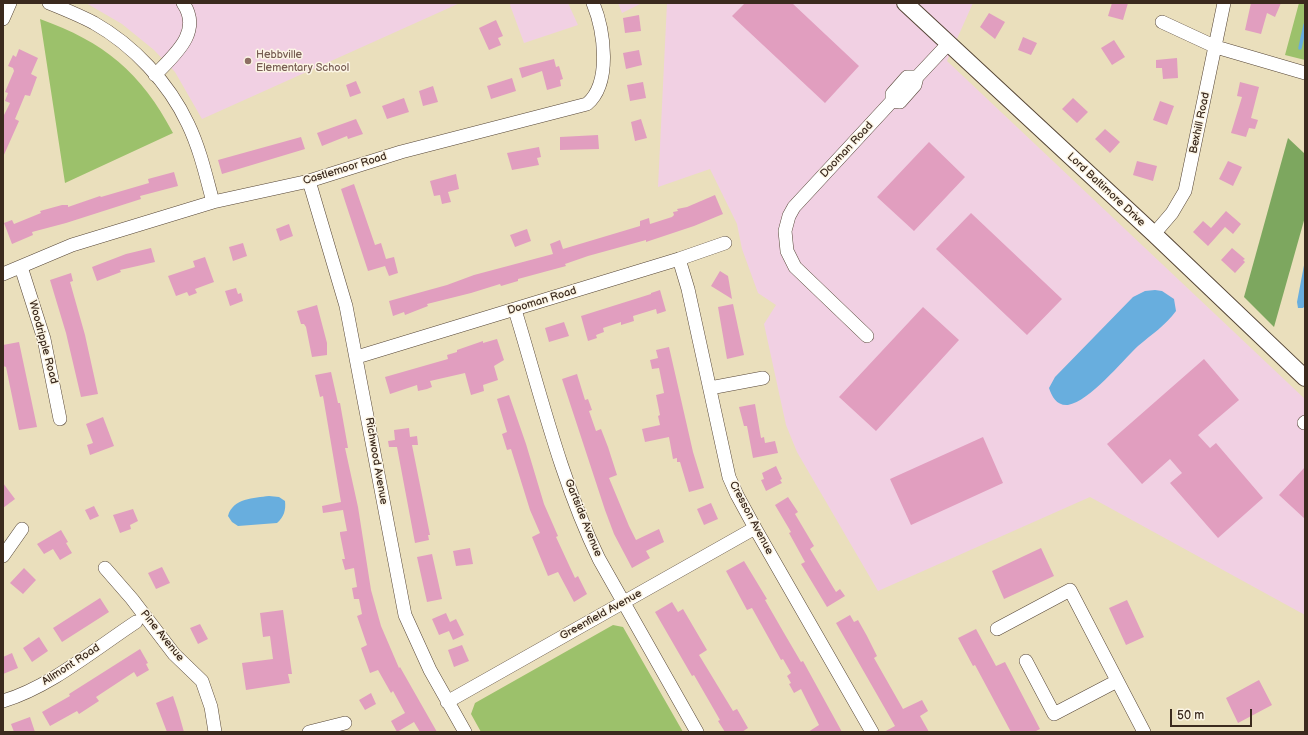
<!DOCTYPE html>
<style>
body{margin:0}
#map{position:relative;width:1308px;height:735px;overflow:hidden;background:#eadfbc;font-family:"Balsamiq Sans",sans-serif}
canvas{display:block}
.frame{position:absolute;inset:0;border:4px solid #3b2a1e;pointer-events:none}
.scale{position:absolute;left:1170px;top:709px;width:82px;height:18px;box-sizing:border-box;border:2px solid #3b2a1e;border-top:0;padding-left:5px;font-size:12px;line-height:14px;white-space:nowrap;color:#3b2a1e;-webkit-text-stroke:3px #fcf5e5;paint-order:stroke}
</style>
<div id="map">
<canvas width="1308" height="735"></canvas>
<div class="frame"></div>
<div class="scale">50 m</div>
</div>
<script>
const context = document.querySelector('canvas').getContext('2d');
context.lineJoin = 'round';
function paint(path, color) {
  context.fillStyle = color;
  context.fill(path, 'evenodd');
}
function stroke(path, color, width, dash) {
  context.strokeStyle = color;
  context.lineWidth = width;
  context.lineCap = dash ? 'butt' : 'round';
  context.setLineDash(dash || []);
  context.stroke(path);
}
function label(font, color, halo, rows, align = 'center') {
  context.font = font + ' "Balsamiq Sans",sans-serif';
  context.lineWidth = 3;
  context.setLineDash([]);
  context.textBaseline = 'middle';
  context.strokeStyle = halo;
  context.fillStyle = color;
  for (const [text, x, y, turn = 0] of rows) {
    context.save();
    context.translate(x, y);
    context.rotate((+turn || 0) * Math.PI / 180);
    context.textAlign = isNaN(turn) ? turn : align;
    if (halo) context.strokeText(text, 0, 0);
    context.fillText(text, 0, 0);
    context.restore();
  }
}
const built = new Path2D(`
 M86 3H460L202 119 175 72 154 50 122 24Z
 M511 3H568L578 25 524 43 510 5Z
 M618 3H642L622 13Z
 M667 3H973L947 61 1305 399V615L1090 497 878 591 797 452 786 425 764 324 776 305 758 293 742 249 737 224 710 169 658 187Z`);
const green = new Path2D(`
 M1299 3H1305V60L1285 55Z
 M40 19C104 42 141 72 173 133L65 183Z
 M613 625 623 627 683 732H481L471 714 475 703Z`);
const forest = new Path2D(`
 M1288 138 1305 154V217L1274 327 1244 297Z`);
const water = new Path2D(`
 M1305 260V306L1303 308H1298L1297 302Z
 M1155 290 1162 291 1174 299 1176 311C1166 325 1151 335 1138 346 1121 362 1090 401 1068 405 1057 406 1052 397 1049 388L1055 377 1133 297 1145 291Z
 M269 496 279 497 285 501C286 510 284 517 277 523L238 526 232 522 228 516C233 498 254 498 269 496Z`);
const stream = new Path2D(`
 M1300 48 1305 25`);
const building = new Path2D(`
 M745 3H792L859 66 825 103 732 16Z
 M1112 3H1128L1123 20 1108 16Z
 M1251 3H1281L1275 17 1267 13 1261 34 1245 30Z
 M989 13 1005 22 995 39 980 27Z
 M639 15 641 31 625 33 623 18Z
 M496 20 503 36 498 38 501 45 489 50 479 28Z
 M1023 37 1037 43 1031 55 1018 50Z
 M1114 40 1125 57 1112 65 1101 48Z
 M19 49 38 58 31 74 37 77 30 96 25 95 15 119 19 121 3 157V117L10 103 5 101 8 93 5 92 14 71 13 68 8 66 13 55 16 57Z
 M639 50 642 65 626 69 623 53Z
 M1177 58 1178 78 1163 79 1162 68H1156V60Z
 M554 59 556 67 559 66 563 79 560 80 561 86 547 90 542 71 522 78 519 68Z
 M512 78 516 91 491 99 487 86Z
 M356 81 361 93 350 97 346 85Z
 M643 82 646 98 630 101 627 85Z
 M1240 82 1259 87 1251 118 1258 120 1255 129 1249 128 1246 137 1231 133 1242 97 1237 96Z
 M433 86 438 102 423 106 419 91Z
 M404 98 409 112 387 119 382 106Z
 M1073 98 1088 112 1077 123 1062 109Z
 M1160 101 1174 106 1167 125 1153 120Z
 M356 119 363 134 348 139 347 136 322 146 317 133Z
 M641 119 647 138 635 141 631 122Z
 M1105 129 1120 142 1110 153 1095 139Z
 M598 135 599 149 560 150V137Z
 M301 137 305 149 222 174 218 160Z
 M929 142 965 177 914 231 877 197Z
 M539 147 541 157 537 158 539 165 512 170 507 153Z
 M1137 161 1157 166 1153 181 1133 175Z
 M1228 161 1242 167 1233 186 1219 179Z
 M174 172 178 186 140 196 141 199 66 223 32 232 33 235 12 244 4 223 12 220 14 224 41 213 40 211 62 205H68V207L100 196 101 197 149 183 148 179Z
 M456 174 459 189 448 192 451 202 442 204 440 195 434 196 430 181Z
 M354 184 375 245 381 243 386 259 394 257 398 273 389 276 385 266 368 271 341 189Z
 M715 195 723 214 694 226 646 242V240L588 256 565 264 566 266 518 279V281L501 286 500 284 471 293 427 304 428 306 405 315 404 312 393 316 389 301 447 285 474 275 553 254 550 244 560 240 563 249 640 226V221L649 218 650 224 672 217 674 215 673 212 678 211 677 209 687 207Z
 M1226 211 1241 224 1233 234 1225 227 1208 246 1193 232 1203 221 1211 228Z
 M971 213 1062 299 1027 335 936 249Z
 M289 224 293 236 280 241 276 229Z
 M527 229 531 241 515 247 510 235Z
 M243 243 247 256 233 261 229 247Z
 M151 248 155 262 120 270 121 272 97 281 92 267 126 254Z
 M1232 248 1245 259 1243 260 1245 262 1235 273 1221 260Z
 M205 257 214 282 195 289 197 293 189 296 187 292 176 296 168 276 195 267 193 261Z
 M720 271 728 276 732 299 711 286Z
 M71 273 73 281 70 282 85 335 98 394 81 397 66 333 50 280Z
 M236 288 238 294 241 293 243 301 230 306 225 291Z
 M660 290 666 311 657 314 656 309 633 316 634 321 621 325V322L603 328 604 332 596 335 597 338 588 341 581 316 651 294V293Z
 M733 304 744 355 727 359 718 307Z
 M317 305 327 343V355L312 357 306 327 304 324H301L297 311Z
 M923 307 959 340 876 431 839 397Z
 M564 322 569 336 549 342 545 328Z
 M497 339 504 360 494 366 498 380 483 385 484 391 471 395 465 373 430 381 432 387 427 389 418 391 417 385 390 394 385 377 448 359 447 355 457 352V350L483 341V343Z
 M19 342 37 427 19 430 6 367 3 366V345Z
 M669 347 693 452 704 488 689 492 680 462H677V458L673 459 669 437 645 442 642 429 660 425 658 416 660 415 656 395 664 393 659 368 652 369 650 360 658 358 656 350Z
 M1204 359 1239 400 1198 435 1210 448 1216 443 1263 498 1218 538 1170 483 1182 473 1170 459 1142 484 1107 444Z
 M331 372 338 403H340L348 448H345L358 507 371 590 381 626 399 668 400 667 437 732H420L414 722 397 732 391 721 405 713 393 691 391 693 378 670 370 673 361 648 367 645 357 616 362 614 359 599H354L352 588 357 587 354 568 345 570 342 559H345L340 534V532L347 531 343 510 323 513 322 506 341 502 323 396 320 397 315 375Z
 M577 374 585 400 588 399 592 410 589 411 596 431 601 429 608 447 617 475 609 478 629 526 636 540 659 529 664 542 646 551 650 558 632 568 614 534 605 510 562 379Z
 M509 395 526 444 544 504 558 536 556 537 575 578 578 576 587 594 574 602 558 572 548 576 532 537 540 533 530 510 511 449 507 450 502 434 507 432 497 399Z
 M755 404 761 438 764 437 765 443 775 441 778 453 753 458 747 426H744L739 407Z
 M103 417 114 446 90 455 87 445 93 443 86 424Z
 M409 428 410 437 417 436 418 445H412L430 535H428L429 540 415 543 397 447H389L388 441 395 440 394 430Z
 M983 437 1003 483 911 525 890 479Z
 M776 466 782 479 780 480 782 483 766 491 761 480 764 479 762 473Z
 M1305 467V519L1279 495Z
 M3 483 15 499 3 508Z
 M788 497 798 512 795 514 814 546 810 549 836 592 840 589 845 596 827 607 801 564 805 562 789 533 791 532 775 505Z
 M711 503 718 519 704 525 697 509Z
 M94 506 99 516 90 520 85 510Z
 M133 509 138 521 130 525 131 529 120 533 113 515Z
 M61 530 68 542 66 543 72 553 60 560 53 549 44 554 37 544Z
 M470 548 473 564 456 566 453 551Z
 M1041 548 1054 576 1004 599 992 571Z
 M432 554 442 599 427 602 417 557Z
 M744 561 767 599 765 600 784 633 801 662 803 661 842 732H808L819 725 801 689 794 693 789 684 791 683 787 676 791 673 783 659 781 660 752 608 747 610 726 571Z
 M162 567 170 583 156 589 148 573Z
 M24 568 36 580 23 594 10 583Z
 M100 598 109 612 62 642 53 628Z
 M1127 600 1144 637 1126 645 1109 608Z
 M672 602 678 612 683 609 707 650 699 655 733 711 737 709 748 728 742 732H725L718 721 720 720 694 675 692 676 655 612Z
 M283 610 292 674H288L290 683 246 690 242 663 273 659 270 636 263 637 260 613Z
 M446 613 450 622 456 619 464 635 453 640 449 631 439 635 432 619Z
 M850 615 854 622 858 620 867 636 877 656 874 658 903 709 922 700 928 711 920 716 929 732H884L895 726 836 623Z
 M200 624 208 639 198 644 190 628Z
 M976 629 996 666 1005 662 1040 729 1034 732H1011L975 665 973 666 958 638Z
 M39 637 48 651 32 662 23 648Z
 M462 645 469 661 454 667 448 650Z
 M140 649 148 663 146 664 149 670 137 677 134 672 96 697 99 701 79 714 77 711 50 726 42 712 70 696 69 694Z
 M12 653 18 668 3 674V657Z
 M1259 680 1272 705 1238 723 1226 698Z
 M371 693 376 704 365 710 359 700Z
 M173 696 178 711 184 732H167L156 703Z
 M30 717 35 732H14L11 724Z`);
const minor = new Path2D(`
 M49 3C64 9 79 15 94 23 133 45 169 83 188 124 200 149 206 176 213 202
 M3 19 10 3
 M1162 22 1216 47 1305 73
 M155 75C174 55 203 32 183 3
 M892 101 900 102 915 85 917 77 948 44
 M309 181 346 306 405 615 430 670 465 732
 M1154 234 1172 213 1185 191 1224 3
 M679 259 688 289 729 477 737 495 755 528 872 732
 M21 267 44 339 60 419
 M3 274 72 245 213 202 309 181 401 152 587 104C612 83 604 30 593 3
 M515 310C540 392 561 481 599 559L697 732
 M867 336 795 267 787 251 785 231 789 216 794 207 892 101V94L907 77H917
 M357 357 679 259 725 243
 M710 388 763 378
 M1304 423 1305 422
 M3 556 22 529
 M105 568 132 599 174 654 202 681 211 707 215 732
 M997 629 1070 590 1144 732
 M1026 661 1054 714 1117 681
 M3 701C50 687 95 649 136 622
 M447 702 755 528
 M309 732 345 723`);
const major = new Path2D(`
 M905 3 1154 234 1305 378`);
const markers = [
 [248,61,4,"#8d6e63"]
];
const educationNames = [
 ["Hebbville",256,55],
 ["Elementary School",256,68]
];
const streetNames = [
 ["Bexhill Road",1200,123,-78],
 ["Dooman Road",847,150,-47],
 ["Castlemoor Road",345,169,-17],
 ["Lord Baltimore Drive",1106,190,43],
 ["Dooman Road",542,301,-17],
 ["Woodripple Road",43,342,75],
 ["Richwood Avenue",376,461,80],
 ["Gartside Avenue",583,518,68],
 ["Cresson Avenue",751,518,62],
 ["Greenfield Avenue",601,615,-29],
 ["Pine Avenue",162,636,51],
 ["Allmont Road",71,665,-33]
];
paint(built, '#f1d0e3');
paint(green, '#9cc16b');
paint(forest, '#7da75f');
paint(water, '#68aede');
stroke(stream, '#68aede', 3.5);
paint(building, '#e19ebf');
stroke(minor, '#554536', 14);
stroke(major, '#554536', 18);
stroke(minor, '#fff', 13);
stroke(major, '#fff', 16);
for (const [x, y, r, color] of markers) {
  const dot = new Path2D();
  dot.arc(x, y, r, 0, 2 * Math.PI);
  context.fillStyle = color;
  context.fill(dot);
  stroke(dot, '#fcf5e5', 1.5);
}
label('11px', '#785e54', '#fcf5e5', educationNames, 'left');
label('11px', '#3b2a1e', '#fcf5e5', streetNames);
</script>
